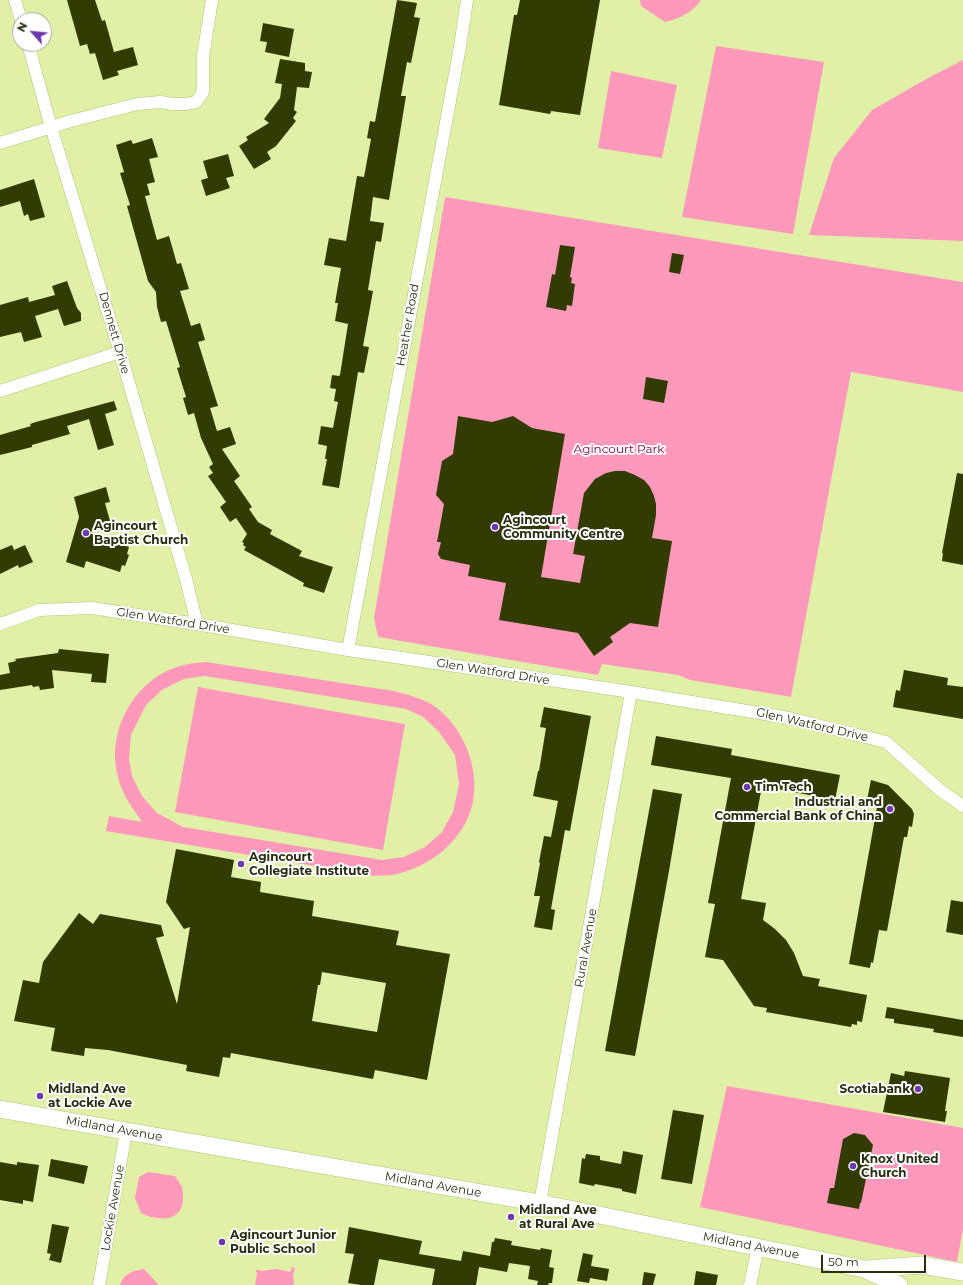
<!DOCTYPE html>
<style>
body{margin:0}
#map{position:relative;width:963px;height:1285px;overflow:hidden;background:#e0f1a7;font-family:Montserrat,sans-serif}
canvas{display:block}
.north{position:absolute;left:12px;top:12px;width:40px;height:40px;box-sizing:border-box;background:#fff;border:1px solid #a9ab9f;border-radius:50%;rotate:297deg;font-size:11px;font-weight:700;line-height:16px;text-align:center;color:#282e10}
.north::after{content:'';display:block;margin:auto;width:14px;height:18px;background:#6b38af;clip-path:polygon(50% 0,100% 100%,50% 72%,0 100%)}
.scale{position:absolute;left:821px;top:1255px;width:105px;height:18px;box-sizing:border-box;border:2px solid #282e10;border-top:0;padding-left:5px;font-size:12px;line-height:14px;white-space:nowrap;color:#282e10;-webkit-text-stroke:3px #fff;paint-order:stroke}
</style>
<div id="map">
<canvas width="963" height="1285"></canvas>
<div class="north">N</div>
<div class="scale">50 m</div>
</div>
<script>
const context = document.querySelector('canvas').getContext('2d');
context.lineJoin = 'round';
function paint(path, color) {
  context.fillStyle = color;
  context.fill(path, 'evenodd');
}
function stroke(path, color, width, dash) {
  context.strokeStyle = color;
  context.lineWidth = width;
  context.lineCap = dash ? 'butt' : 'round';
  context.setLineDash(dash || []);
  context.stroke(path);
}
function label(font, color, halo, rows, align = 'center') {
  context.font = font + ' Montserrat,sans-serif';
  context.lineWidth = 4;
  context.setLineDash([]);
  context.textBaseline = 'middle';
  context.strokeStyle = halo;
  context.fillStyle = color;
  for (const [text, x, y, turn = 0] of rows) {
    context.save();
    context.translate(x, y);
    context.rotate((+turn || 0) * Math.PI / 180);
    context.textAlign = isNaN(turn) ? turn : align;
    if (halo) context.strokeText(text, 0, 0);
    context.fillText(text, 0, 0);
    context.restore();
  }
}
const green = new Path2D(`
 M640 0H701C694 12 678 19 665 22L641 6Z
 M716 46 824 62 793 234 682 217Z
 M963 60V241L809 235 834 158 872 110 928 78Z
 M611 71 677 85 662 158 598 148Z
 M445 197 963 282V392L851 372 791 697 690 680 678 675 602 664 598 675 378 637 374 618Z
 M206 662 394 691C406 694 420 698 431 704 462 723 480 767 473 802 465 840 430 868 392 875 387 876 380 875 374 876L106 831 109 816 142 822C132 807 122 795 118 777 107 737 128 691 165 672 178 665 192 663 206 662ZM205 676 406 709 423 717 439 732 455 755 459 784 453 812 442 832 425 847 404 857 382 860 183 827 157 813 142 796 132 776 129 758 131 735 146 705 162 690 184 679Z
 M198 687 405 724 383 850 175 812Z
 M727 1086 963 1128V1229L957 1262 700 1207Z
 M148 1172 175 1176C177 1179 180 1183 182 1187 183 1191 183 1195 183 1199 182 1223 157 1221 141 1213L135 1198 139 1177Z
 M292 1267 295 1268 293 1275 294 1285H255L257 1274 256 1271 257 1269 261 1271 277 1269 290 1272Z
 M144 1269 158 1284V1285H120C123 1274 134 1270 144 1269Z`);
const building = new Path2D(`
 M67 0H95L102 21 105 20 114 52 133 47 138 65 117 71 119 75 103 80 95 53 90 54 87 44 80 46Z
 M397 0 417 3 414 17 420 18 411 63 407 62 401 96H406L389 200 373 197 370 221 384 223 381 242 376 241 368 290 373 291 363 346 369 347 364 373 358 372 339 488 322 485 327 459H325L327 446 318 444 321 426 333 428 338 402 334 401 336 389 330 388 332 375 339 376 340 375 348 324 335 321 338 303H335L341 268 324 265 329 238 346 241 357 176 364 177 371 139 367 138 370 121 375 122Z
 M520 0H600L580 115 551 111 550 114 499 105 514 15H517Z
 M263 23 294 29 289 57 265 52 267 42 260 41Z
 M280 59 305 63V71L312 72 309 88 297 87 294 110 297 112 293 118 296 121 276 146 267 152 271 159 254 169 239 146 248 140 246 137 269 123 264 119 280 98 282 84 275 83Z
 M152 138 158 157 149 159 155 182 147 184 150 195 145 196 157 240 169 236 177 264 181 263 189 289 180 291 191 326 200 323 205 340 198 342 218 406 210 408 217 431 230 427 236 444 222 449 240 476 234 481 252 507 249 509 258 522 272 530 270 534 302 551 299 556 333 567 324 593 303 586 304 583 244 550 246 547 243 545 244 543 242 542 247 534 236 518 230 522 220 507 226 502 208 476 213 473 209 467 213 464 201 438 194 413 188 415 183 398 186 397 177 368 180 367 166 321 161 322 157 307 156 292 148 281 127 206 130 205 120 173 124 172 116 145 131 140 133 144Z
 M228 154 234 176 226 178 230 188 206 196 201 180 208 178 203 161Z
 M34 179 45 217 30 221 28 214 24 216 20 201 0 207V190Z
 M560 245 575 247 570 277 572 278 571 283 575 284 572 306 567 305 566 311 546 307 552 274 555 275Z
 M672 253 684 255 680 274 669 272Z
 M67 281 77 308 81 313V321L64 326 58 309 35 316 42 337 24 342 21 332 0 337V305L28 297 29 302 55 295 52 286Z
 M646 377 668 381 664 403 643 399Z
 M114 401 117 410 105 414 114 445 98 450 89 419 67 426 70 434 32 445V447L0 455V435L31 426 30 424 36 422Z
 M458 416 492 422 513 416 532 428 565 434 541 577 580 583 585 556 573 554 584 493 595 479 606 473 615 471H625L635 475 644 480 650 487 654 496 656 504V515L652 538 672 541 658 627 630 623 610 637 613 642 594 656 578 633 499 620 506 583 468 576 470 565 441 559 438 554 441 542H437L444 504 436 495 442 461 453 454Z
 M957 473 963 474V565L942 561 943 553H942Z
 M106 487 110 502 105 503 110 521 89 533 129 547 127 554 129 555 125 566 122 565 120 572 86 561 84 568 66 562 79 517 74 497Z
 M12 545 14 550 25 545 33 562 19 568 18 565 0 574V550Z
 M59 649 109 654 106 683 91 682 92 674 52 670 54 688 40 690 39 686 33 687 32 685 0 690V675L10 673 8 663 16 661 15 659 58 653Z
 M904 670 948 678 947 685 963 687V719L893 707 896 690 900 691Z
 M544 707 591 716 570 831 565 830 551 909 555 910 552 930 534 927 540 896H534L540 863 539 862 544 836 551 837 558 801 533 796 538 771H539L546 728 540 727Z
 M656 736 732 749 731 755 840 775 835 800 762 786 741 899 766 903 763 920 775 929 786 940 794 953 803 976 820 979 818 986 867 995 862 1022 857 1021V1025L852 1024 851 1027 766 1012 767 1008 754 1006 723 960 705 957 715 904 708 903 731 778 651 765Z
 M871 780 888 785 912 809 914 814 912 827 909 826 907 837H904L887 931 879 930 873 963 871 962 870 968 849 964 877 807 866 805Z
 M653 789 682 794 669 871 635 1056 605 1051Z
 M176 849 234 860 231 877 261 882 260 892 314 901 312 916 399 931 396 945 450 954 427 1080 375 1070 373 1079 231 1053 230 1058 223 1057 219 1077 186 1071 187 1065 108 1050 85 1048 84 1056 52 1051 51 1050 55 1028 14 1021 23 980 39 983 43 962 79 913 93 924 100 914 161 925 164 936 156 938 177 1004 190 927 184 929 166 902ZM322 972 386 983 377 1032 312 1021 318 985H320Z
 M951 900 963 902V935L946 932Z
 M887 1007 963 1020V1037L933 1032 934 1029 894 1023V1019L885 1018Z
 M905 1071 950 1078 945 1111H947L945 1122 883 1112 891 1073 904 1076Z
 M673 1110 704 1115 692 1184 661 1179Z
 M854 1133 865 1135 873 1145 861 1203H860L859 1209 827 1203 830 1188H834L843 1139Z
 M623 1151 643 1155 636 1194 622 1191V1189L595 1184 594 1186 579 1183 582 1158 585 1159 586 1154 600 1156V1160L621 1164Z
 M51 1159 88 1166 84 1184 48 1176Z
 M0 1162 17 1165V1162L39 1165 33 1202 23 1200V1204L0 1200Z
 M52 1224 69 1227 61 1263 49 1260 51 1254 47 1253Z
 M349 1227 422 1241 419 1254 461 1261 463 1251 490 1256 492 1242H494L495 1238 512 1241 511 1245 540 1250 541 1248 552 1250 549 1267 554 1268 552 1283H549L548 1285H537L538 1281 528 1279 530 1266 509 1263 507 1272 479 1267 476 1285H432L435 1269 379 1259 374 1285H361L348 1283 354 1254 345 1253Z
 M583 1253 593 1255 591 1266 609 1269 607 1281 590 1278 589 1283 577 1281Z
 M696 1271 718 1275 716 1285H694Z
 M644 1272 656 1274 653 1285H642Z`);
const minor = new Path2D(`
 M15 0 21 20
 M28 44 51 127 120 352 186 579 197 624
 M0 143 71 121 137 104 160 102 173 104H187L196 102 203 92V56L212 0
 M0 391 120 352
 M0 624 39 610 92 608 197 624 348 650 631 692 789 718 886 742 940 790 963 806
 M348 650 460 47 467 0
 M540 1203 631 692
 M99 1285 126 1132
 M750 1285 758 1247`);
const secondary = new Path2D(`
 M0 1109 540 1203 864 1269 899 1285
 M867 1269 921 1265 963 1272`);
const markers = [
 [495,527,4,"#6b38af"],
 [86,533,4,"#6b38af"],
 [747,787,4,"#6b38af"],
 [890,809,4,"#6b38af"],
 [241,864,4,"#6b38af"],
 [918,1089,4,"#6b38af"],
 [40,1096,4,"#6b38af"],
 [853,1166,4,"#6b38af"],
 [511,1217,4,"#6b38af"],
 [222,1242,4,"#6b38af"]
];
const streetNames = [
 ["Heather Road",408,325,-80],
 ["Dennett Drive",114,333,74],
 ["Glen Watford Drive",173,621,9],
 ["Glen Watford Drive",493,672,9],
 ["Glen Watford Drive",812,725,13],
 ["Rural Avenue",586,948,-80],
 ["Midland Avenue",114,1129,10],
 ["Midland Avenue",433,1185,10],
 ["Lockie Avenue",113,1208,-80],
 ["Midland Avenue",751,1246,11]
];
const parkNames = [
 ["Agincourt Park",619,449]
];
const poiNames = [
 ["Agincourt",503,520],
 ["Community Centre",503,534],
 ["Agincourt",94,526],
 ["Baptist Church",94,540],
 ["Tim Tech",755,787],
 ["Industrial and",882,802,"right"],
 ["Commercial Bank of China",882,816,"right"],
 ["Agincourt",249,857],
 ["Collegiate Institute",249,871],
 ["Midland Ave",48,1089],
 ["at Lockie Ave",48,1103],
 ["Scotiabank",910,1089,"right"],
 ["Knox United",861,1159],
 ["Church",861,1173],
 ["Midland Ave",519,1210],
 ["at Rural Ave",519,1224],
 ["Agincourt Junior",230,1235],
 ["Public School",230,1249]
];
paint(green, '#f9b');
paint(building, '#323b02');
stroke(minor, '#b4c47c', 13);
stroke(secondary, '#b4c47c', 18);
stroke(minor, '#fff', 12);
stroke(secondary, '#fff', 17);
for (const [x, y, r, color] of markers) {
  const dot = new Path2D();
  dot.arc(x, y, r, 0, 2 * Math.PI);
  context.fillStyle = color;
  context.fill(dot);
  stroke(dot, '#fff', 1.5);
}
label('12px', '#282e10', '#fff', streetNames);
label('12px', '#810444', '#fff', parkNames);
label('bold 12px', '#282e10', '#fff', poiNames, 'left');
</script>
